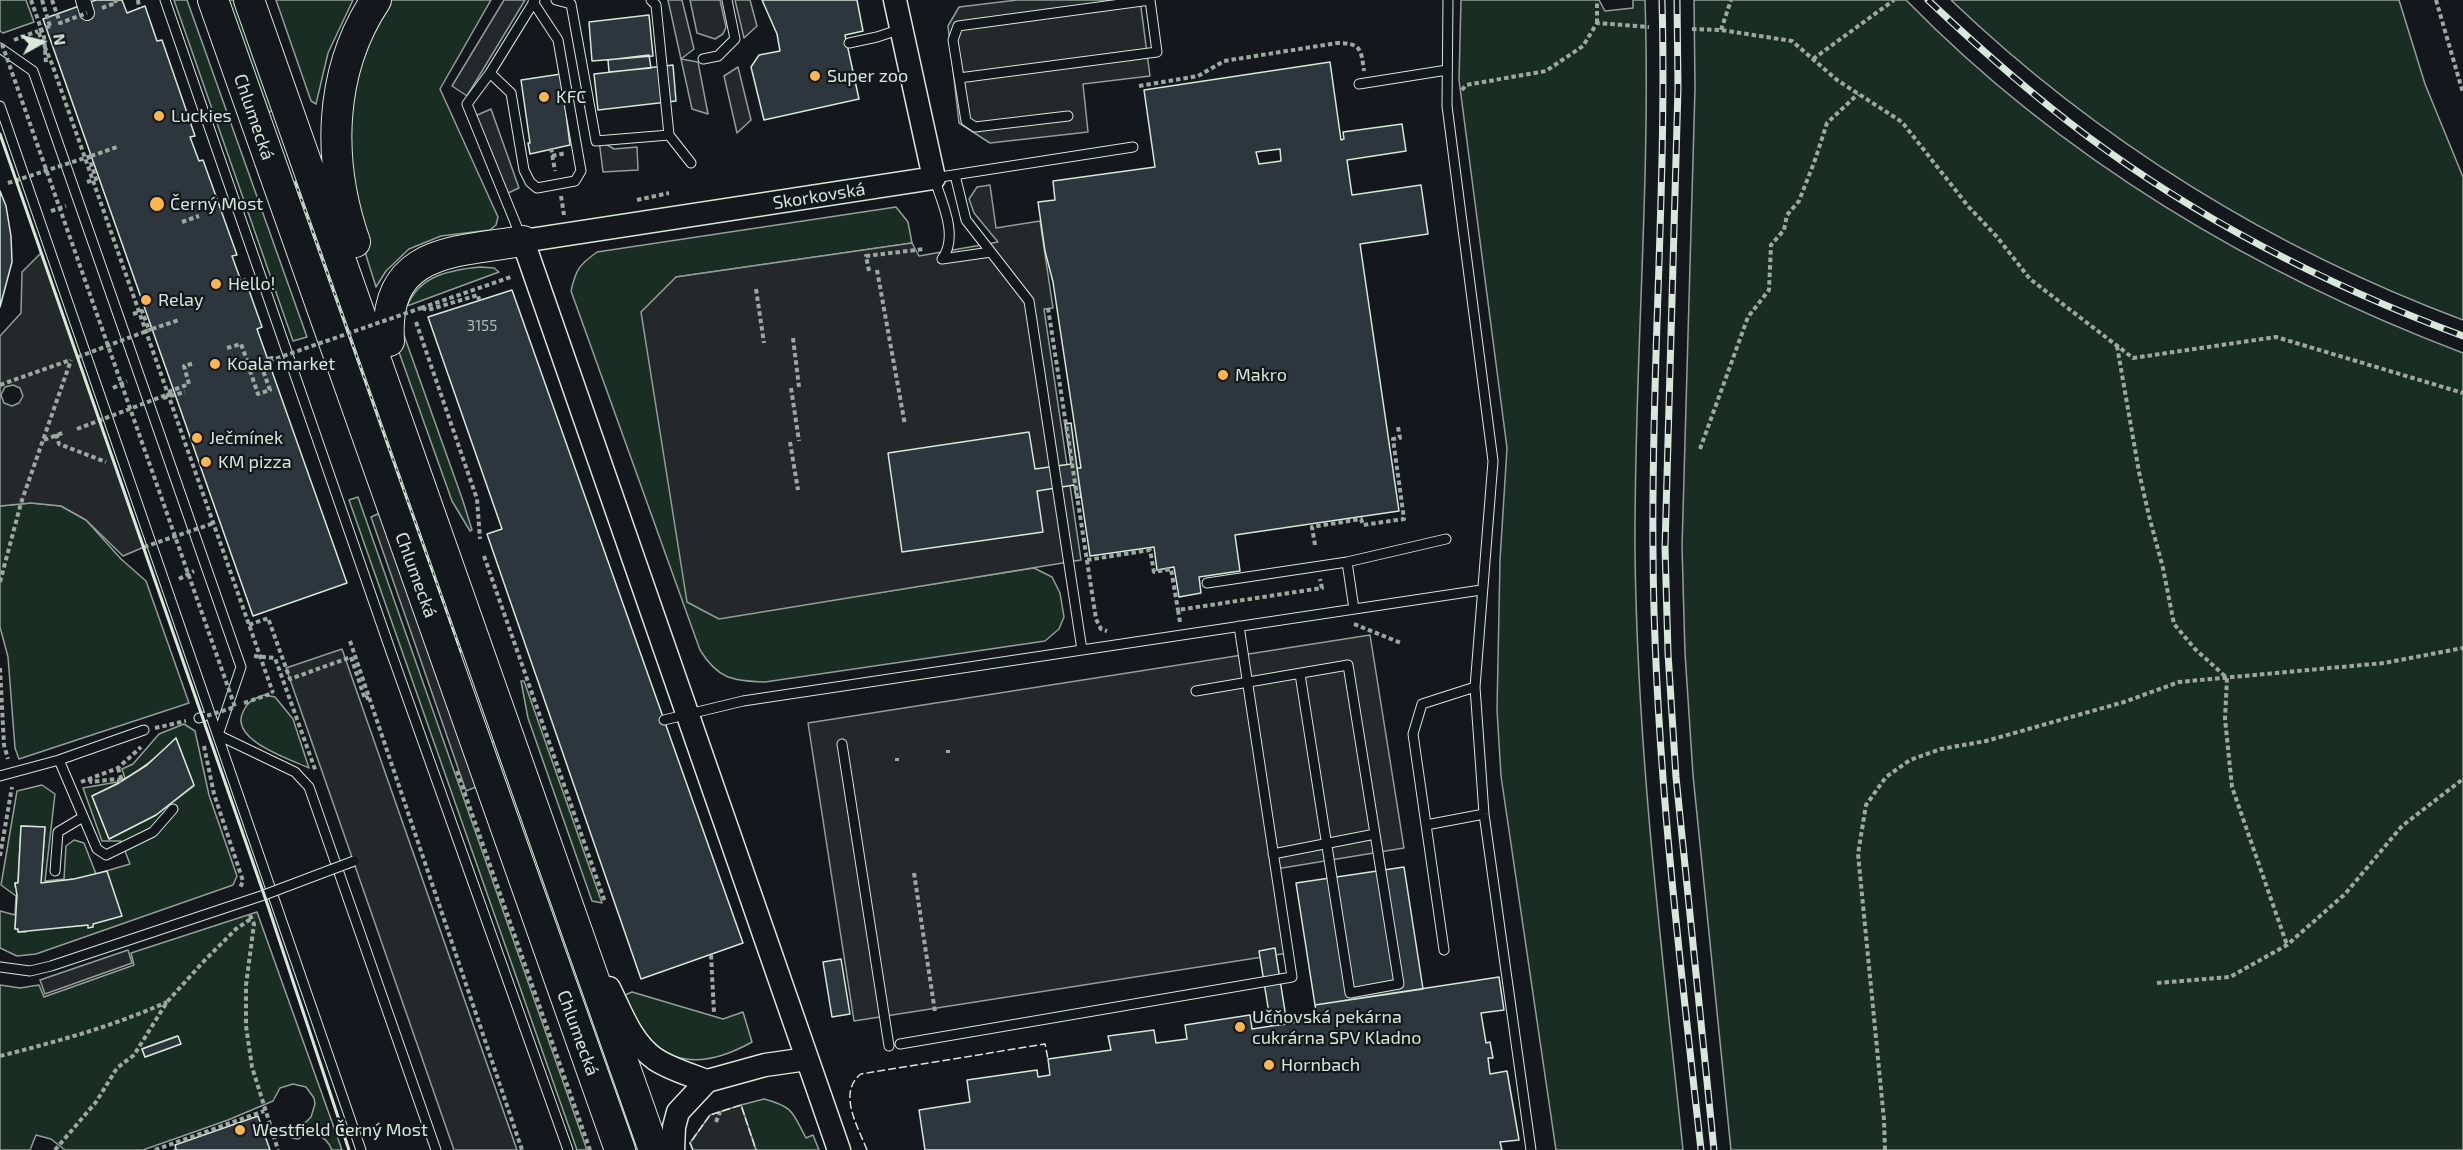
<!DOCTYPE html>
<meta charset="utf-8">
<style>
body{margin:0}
#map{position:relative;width:2463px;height:1150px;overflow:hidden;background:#14181c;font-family:"Exo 2",sans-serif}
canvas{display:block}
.north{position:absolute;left:12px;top:12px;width:60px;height:60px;-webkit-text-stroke:4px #14181c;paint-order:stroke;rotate:82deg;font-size:16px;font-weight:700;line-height:24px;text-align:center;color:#d8e6dc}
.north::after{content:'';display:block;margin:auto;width:21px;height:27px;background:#d8e6dc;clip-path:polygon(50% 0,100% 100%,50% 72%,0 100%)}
</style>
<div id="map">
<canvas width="2463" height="1150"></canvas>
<div class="north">N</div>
</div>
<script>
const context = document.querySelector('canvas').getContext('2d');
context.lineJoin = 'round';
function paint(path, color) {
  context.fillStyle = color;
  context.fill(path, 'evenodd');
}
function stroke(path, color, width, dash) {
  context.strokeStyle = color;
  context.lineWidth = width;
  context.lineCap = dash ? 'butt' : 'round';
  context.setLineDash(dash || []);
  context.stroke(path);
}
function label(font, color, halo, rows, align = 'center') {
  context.font = font + ' "Exo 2",sans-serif';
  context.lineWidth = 4.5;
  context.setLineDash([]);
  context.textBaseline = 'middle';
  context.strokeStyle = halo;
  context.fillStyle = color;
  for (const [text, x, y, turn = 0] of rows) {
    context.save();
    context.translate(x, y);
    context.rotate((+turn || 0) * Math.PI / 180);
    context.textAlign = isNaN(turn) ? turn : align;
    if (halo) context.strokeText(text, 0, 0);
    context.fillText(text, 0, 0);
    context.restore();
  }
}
const green = new Path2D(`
 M0 0H26L34 22 3 33 0 31Z
 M174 0H187L307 337 293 341Z
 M225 0H237L273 109 270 112H267Z
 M276 0H353L328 53 316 104 311 101Z
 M385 0H491L440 89 498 217 496 225 490 230 441 236 409 249 386 271 376 287 360 236 343 135 366 31Z
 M1461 0H1599L1605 11 1633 8V0H1645C1651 183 1634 366 1635 550 1637 751 1662 951 1683 1150H1556L1501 776 1497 710 1500 560 1507 448 1459 80Z
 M1694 0H1906C2061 159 2257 275 2463 353V1150H1731L1693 775 1685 653 1682 547 1695 88Z
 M1951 0H2399L2425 84 2463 177V320C2273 249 2097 140 1951 0Z
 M296 184H298L463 649 460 651H457L294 185Z
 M896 207 908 222 912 243 676 277 719 618 1034 568 1052 577 1060 593 1064 617 1059 629 1045 641 765 682C732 681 718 679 700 650L571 291C576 269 579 265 597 252Z
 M480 267 494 268 499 272 407 306C420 275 450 270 480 267Z
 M400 324 463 501 472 530 470 531 452 501 394 338Z
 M358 497 587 1150H577L349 500Z
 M31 503 61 506 86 520 121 559 146 581 189 703 19 759 15 748 8 657 0 627V506Z
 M521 681H524L602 903 592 901 528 718Z
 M264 695 275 697 293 719 309 768C290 759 229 740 243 712 248 701 253 699 264 695Z
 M184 724 195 731 209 795 237 876 233 885 36 954 17 956 0 948V911L15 915 16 896 1 885 17 791 42 785 55 794 45 881 64 879 66 846 74 840 84 843 96 874 130 864 121 841H102L83 788 117 782 125 778 122 769 133 764 159 734ZM176 738 194 786 156 815 109 839 92 796C123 782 152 764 176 738ZM21 826 45 827 41 883 74 879 93 927H89L88 925 27 930 26 932H18V929H15L17 887H15V883H18Z
 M492 742H496L641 1150H630L490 743Z
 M257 912 342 1150H332C326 1135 312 1130 298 1139L292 1138 296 1125 306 1122 311 1117 315 1104 314 1098 306 1087 293 1084 280 1088 273 1101 228 1120 143 1150H65L51 1139 36 1135 30 1150H0V985L20 988 39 985 44 997 134 965 131 953ZM177 1036 180 1044 145 1057 142 1049Z
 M632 992 723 1019 743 1012 752 1042C689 1077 650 1060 625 995Z
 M764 1099C794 1107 792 1112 806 1138L813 1135 819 1150H756L741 1105Z`);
const parking = new Path2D(`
 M504 0H525L467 96 452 86Z
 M668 0H682L694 49 681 59 698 62 708 114 692 109Z
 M690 0H720L726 27 723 34 715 39 697 33Z
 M735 0H750L757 26 744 38Z
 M1017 0H1140L1150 76 1083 84 1088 132 990 143 959 123 948 26 959 7Z
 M738 67 751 120 737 133 724 76Z
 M491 109 519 188 506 194 475 116Z
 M599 140 614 149 637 147 638 170 603 172Z
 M990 185 996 228 1040 221 1053 308 1044 309 1081 560 719 619 687 602 641 312 676 277 912 243 919 256 998 242 974 213 969 199 977 187Z
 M41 253 144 547 123 556 86 520 61 506 31 503 0 506V336L21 313 22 272ZM13 385 20 388 23 396 19 403 12 406 4 403 1 395 5 387Z
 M380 513 476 787 466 791 371 517Z
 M1370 635 1404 848 1276 869 1288 953 854 1021 808 723Z
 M342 649 517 1150H454L286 668Z
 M128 950 132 963 45 994 40 980Z
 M741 1105 756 1150H693L690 1143 710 1115Z`);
const building = new Path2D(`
 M96 0H122L127 13 145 6 157 41 162 40 195 136 190 137 199 161 203 160 237 255 232 256 241 281 245 279 262 327 257 329 347 583 253 616 43 19Z
 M762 0H857L863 31 845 35 859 99 764 120 751 67 759 55 780 51 777 34Z
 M649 15 653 56 592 61 589 22Z
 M649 55 651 68 609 72 608 60Z
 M1330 62 1341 140 1344 139 1343 132 1402 124 1406 151 1347 160 1352 195 1421 185 1428 234 1360 244 1399 511 1235 535 1240 571 1199 577 1201 593 1179 597 1174 567 1157 570 1154 547 1090 556 1077 468H1081L1053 282 1045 251 1038 202 1055 200 1053 181 1155 167 1144 90ZM1280 149 1281 161 1259 164 1256 152Z
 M673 65 676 101 598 110 594 74Z
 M561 74 570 145 530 154 528 143H530L521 80Z
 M0 191 6 206 11 236 12 262 0 307Z
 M512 290 743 943 641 979 487 534 502 529 428 317Z
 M1071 423 1081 497 1076 498 1074 485 1037 491 1043 532 902 552 888 453 1029 432 1035 469 1071 464 1065 424Z
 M176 738 194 785 156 815 109 839 92 796 117 784 147 765Z
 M21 826 45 827 41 883 74 879 107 871 122 916 93 924V927L88 928V925L18 932V929H15L17 895 15 883H18Z
 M1404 867 1423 989 1315 1005 1296 883Z
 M1275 948 1287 1024 1271 1026 1259 951Z
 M841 959 850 1014 832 1017 823 962Z
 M1499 977 1504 1010 1481 1013 1486 1043 1490 1042 1493 1058H1488L1490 1074 1507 1071 1519 1140 1500 1142 1502 1150H925L919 1110 970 1102 967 1080 1037 1070 1038 1077 1050 1075 1048 1059 1111 1050 1108 1036 1154 1030 1156 1043 1187 1039 1185 1025 1250 1015 1252 1029 1317 1019 1315 1005Z
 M178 1036 181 1044 145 1057 142 1049Z
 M258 1116 270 1150H174L176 1149 175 1145Z`);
const path = new Path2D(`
 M31 0 44 37 46 63
 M42 0 50 26
 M138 0 139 8
 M2436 0 2463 93
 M102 8 116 3 115 0
 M1597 23V0
 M1692 29 1721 30 1792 41 1837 80 1902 122 1968 206 1997 237 2030 279 2133 358 2276 337 2463 393
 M1721 30 1731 0
 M14 40 38 31
 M1813 59 1894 0
 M1139 86 1198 76 1224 61 1337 43C1361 43 1361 49 1364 71
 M1462 90 1466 85 1546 71 1583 46 1597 23 1649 27
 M551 148 555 171
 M91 156 117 147
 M552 156 566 153
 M87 182 96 179 89 157
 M561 196 564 215
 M637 200 669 193
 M51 211 66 206
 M182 222 199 216
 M877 270 905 425
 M869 271 866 256 924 249
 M756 289 764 343
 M421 308 511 277
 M422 308 428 310 478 295 479 300
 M1048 308 1096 619 1101 629 1107 631
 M133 314 142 311 149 330
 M416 322 477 499 480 539
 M152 329 179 320
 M793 338 799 387
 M2117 346 2139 472 2149 516 2163 568 2174 624 2195 649 2227 678 2225 719 2232 787 2287 945
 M227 348 241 344 249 366 260 362 270 390 258 394 249 368
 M268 359 272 358 274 361
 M255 364 257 370
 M0 385 70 360
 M113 388 127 381
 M791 388 799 441
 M168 392 189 384 184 366 195 363
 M163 398 185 392
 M56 434 59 444 106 462
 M44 440 65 432
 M790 442 798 490
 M1700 449 1748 317 1769 290 1771 245 1784 230 1787 215 1799 201 1815 160 1827 123 1858 94
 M1315 545 1312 527 1361 519 1363 525 1404 519 1393 439 1400 438 1398 427
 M484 556 605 902
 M1087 560 1150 550 1154 572 1171 569 1178 610
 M179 579 194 571
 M0 582 21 503 71 360
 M1180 622 1178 610 1322 588 1320 579
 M1354 624 1401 643
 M249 625 268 618 290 679 351 657 365 699 369 697
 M350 641 522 1150
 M254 656 275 658 316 772
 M0 668 4 745 8 759
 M244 703 273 693
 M155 728 186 721
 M204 746 214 794 243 881 240 888
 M948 750V753
 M897 758V761
 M118 768 122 781
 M457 771 590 1150
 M89 779 91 782 116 779 122 781
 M81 782 118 768 141 747
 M0 856 12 787
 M914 873 935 1012
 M250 915 254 924 246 985V1026L252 1067 278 1150
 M711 955 714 1013
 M2157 983 2230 977 2287 945 2345 894 2402 826 2463 779
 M0 1056C59 1041 111 1027 167 1002
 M716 1122 720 1112
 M55 1150 96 1102 117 1068 134 1055 167 1002 204 961 236 929 252 918
 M155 1150 264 1111
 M1885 1150 1884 1120 1858 854 1866 805 1886 777 1910 760 1941 749 1986 741 2124 702 2179 682 2384 663 2463 648`);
const service = new Path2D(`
 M165 0 391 652 568 1150
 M556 0 571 4 596 141 669 135 691 163
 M651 0 656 5 669 135
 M1448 0 1447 106 1493 461 1475 687 1484 814 1531 1150
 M849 43 877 37 901 29
 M0 48 33 71 241 667 218 735
 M703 59 718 56 735 39 727 0
 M490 73 511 93 524 170 530 182 537 188 575 181 581 171 558 40 533 2
 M959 78 1157 52 1150 0
 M1359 84 1447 70
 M0 106 361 1150
 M1068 116 975 127 966 121 953 40 958 26 1150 0
 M955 175 966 220 1029 301 1082 650
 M521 237 467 104 490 73 535 0
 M942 259C959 237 942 202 934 178L1133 147
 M942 259 991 252
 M1347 562 1354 609
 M1207 583 1347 562 1446 539
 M1196 691 1348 665 1399 984 1350 993 1300 674
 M199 718 203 717
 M664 720 743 701 1481 590
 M218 735 295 772 309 787 436 1150
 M842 744 889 1046
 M59 760 97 849 106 855 153 832 173 809
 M0 776 59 760 144 730
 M1426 825 1484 814
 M1273 854 1375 834
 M55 871 58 832 83 817
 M1444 950 1413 734 1422 704 1475 687
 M0 967 30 971 51 966 264 895
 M900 1044 1292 977 1239 626`);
const pedestrian = new Path2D(`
 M83 0 87 13`);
const tertiary = new Path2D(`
 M609 988C621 1012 631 1042 655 1059 670 1069 690 1075 707 1081
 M673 1150 674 1127 678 1112 707 1081 765 1065 807 1059
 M839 1150 523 241 934 178 895 0`);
const primary = new Path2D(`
 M213 0 620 1150
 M249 0 654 1150
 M355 242C327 162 328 72 376 0
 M389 341C383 249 454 252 523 241`);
const rail = new Path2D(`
 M1662 0C1667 183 1651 366 1653 550 1654 751 1679 951 1701 1150
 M1677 0 1678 88 1665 547 1668 653 1676 777 1714 1150
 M1928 0C1979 48 2031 94 2087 136 2200 220 2331 287 2463 336`);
const pathBridge = new Path2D(`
 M52 0 60 23 87 13
 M50 26 38 31 52 64 273 693
 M2 44 235 707 203 717
 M8 183 91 156
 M78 357 152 329
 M269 361 421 308
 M77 429 174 392
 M144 547 214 523`);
const serviceBridge = new Path2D(`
 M264 895 354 861`);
const fence = new Path2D(`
 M295 181 461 653
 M693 1150 690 1143 710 1115 741 1105 756 1150
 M867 1150C858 1127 837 1092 861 1074L1045 1044 1048 1059`);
const wall = new Path2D(`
 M0 134 268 906 349 1150`);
const markers = [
 [815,76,6,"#ffb74d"],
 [544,97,6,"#ffb74d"],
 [159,116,6,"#ffb74d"],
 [157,204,8,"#ffb74d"],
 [216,284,6,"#ffb74d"],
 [146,300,6,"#ffb74d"],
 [215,364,6,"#ffb74d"],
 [1223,375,6,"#ffb74d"],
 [197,438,6,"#ffb74d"],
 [206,462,6,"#ffb74d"],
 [1240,1027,6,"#ffb74d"],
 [1269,1065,6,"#ffb74d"],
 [240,1130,6,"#ffb74d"]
];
const numberNames = [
 ["3155",482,326]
];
const poiNames = [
 ["Super zoo",827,76],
 ["KFC",556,97],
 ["Luckies",171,116],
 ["Černý Most",170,204],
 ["Hello!",228,284],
 ["Relay",158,300],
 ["Koala market",227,364],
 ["Makro",1235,375],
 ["Ječmínek",209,438],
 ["KM pizza",218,462],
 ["Učňovská pekárna",1252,1017],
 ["cukrárna SPV Kladno",1252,1038],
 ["Hornbach",1281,1065],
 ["Westfield Černý Most",252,1130]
];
const streetNames = [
 ["Chlumecká",254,117,71],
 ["Skorkovská",819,196,-9],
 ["Chlumecká",416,575,70],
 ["Chlumecká",578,1033,70]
];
paint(green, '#1a2d24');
stroke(green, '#939e99', 1.5);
paint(parking, '#24282b');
stroke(parking, '#939e99', 1.5);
paint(building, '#2c363c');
stroke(building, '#d8e6dc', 1.5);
stroke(service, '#d8e6dc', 11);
stroke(pedestrian, '#d8e6dc', 16);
stroke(tertiary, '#d8e6dc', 25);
stroke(primary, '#d8e6dc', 32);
stroke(path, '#9da8a2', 4, [4.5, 3]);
stroke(service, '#14181c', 9);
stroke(pedestrian, '#14181c', 14);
stroke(tertiary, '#14181c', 22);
stroke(primary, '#14181c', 30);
stroke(rail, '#d8e6dc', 7);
stroke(rail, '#14181c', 4.5, [14]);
stroke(serviceBridge, '#d8e6dc', 11, []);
stroke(pathBridge, '#9da8a2', 4, [4.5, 3]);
stroke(serviceBridge, '#14181c', 9);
stroke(fence, '#d8e6dc', 1.5, [8, 3]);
stroke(wall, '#d8e6dc', 3);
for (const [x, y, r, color] of markers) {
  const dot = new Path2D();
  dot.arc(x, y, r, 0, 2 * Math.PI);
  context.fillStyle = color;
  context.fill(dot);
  stroke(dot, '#14181c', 2);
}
label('15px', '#adbab4', null, numberNames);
label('18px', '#d8e6dc', '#14181c', poiNames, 'left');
label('18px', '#d8e6dc', '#14181c', streetNames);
</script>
